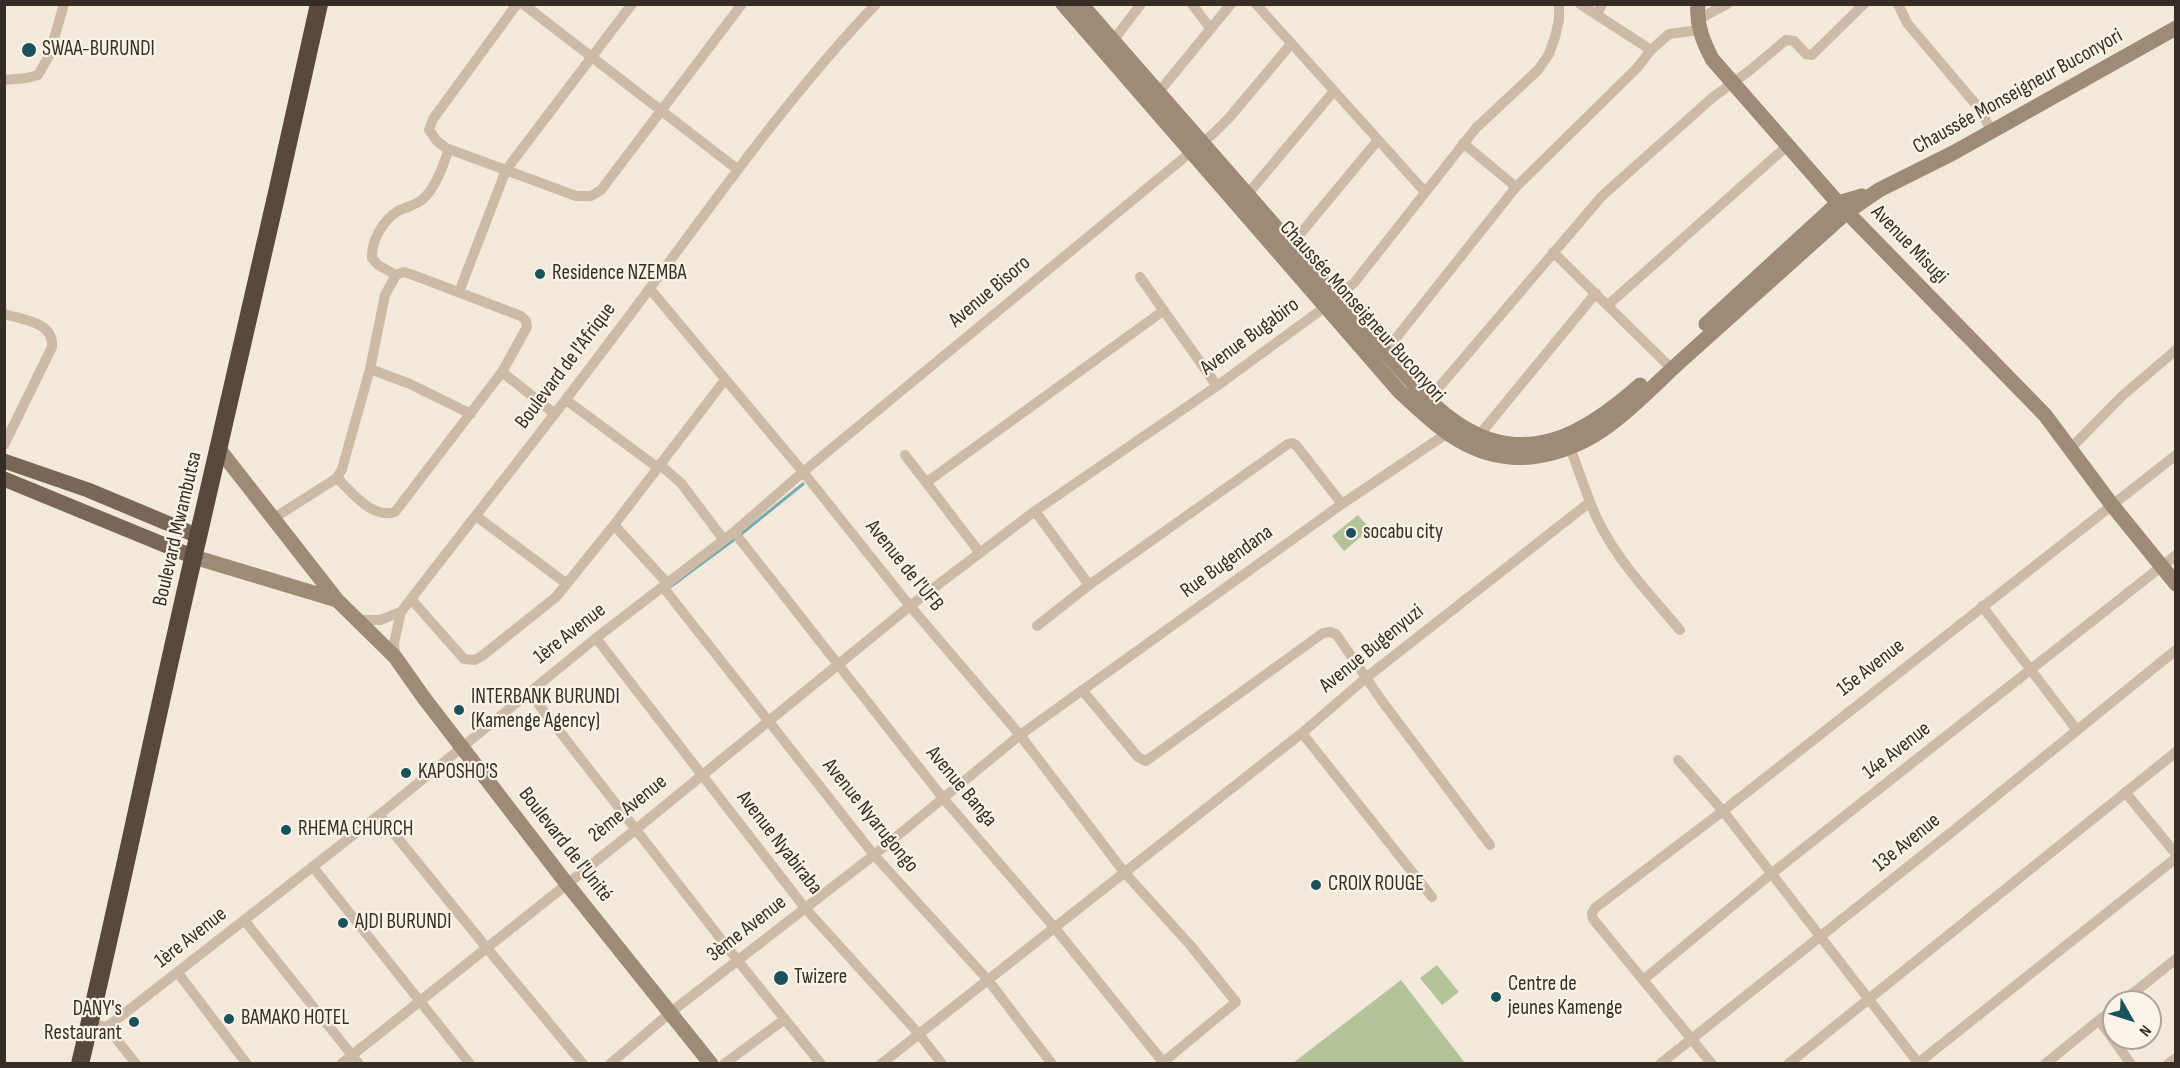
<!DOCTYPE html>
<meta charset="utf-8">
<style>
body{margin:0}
#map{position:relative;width:2180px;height:1068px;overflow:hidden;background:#f3e9da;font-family:"Sofia Sans Condensed",sans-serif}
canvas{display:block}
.frame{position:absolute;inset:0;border:6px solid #372d27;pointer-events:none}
.north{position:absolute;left:2102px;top:990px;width:60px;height:60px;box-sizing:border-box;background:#faf3e7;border:2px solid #aca49a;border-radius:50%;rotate:129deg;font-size:16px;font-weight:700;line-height:24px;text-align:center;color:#372d27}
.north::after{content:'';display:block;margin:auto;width:21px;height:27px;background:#1a525b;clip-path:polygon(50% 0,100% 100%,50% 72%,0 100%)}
</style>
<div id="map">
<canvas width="2180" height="1068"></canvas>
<div class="frame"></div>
<div class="north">N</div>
</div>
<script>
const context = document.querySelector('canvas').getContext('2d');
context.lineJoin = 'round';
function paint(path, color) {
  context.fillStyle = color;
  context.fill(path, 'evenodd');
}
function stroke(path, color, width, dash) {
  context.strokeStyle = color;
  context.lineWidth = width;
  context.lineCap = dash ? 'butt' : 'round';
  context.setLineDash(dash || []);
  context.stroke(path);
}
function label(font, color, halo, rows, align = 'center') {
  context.font = font + ' "Sofia Sans Condensed",sans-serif';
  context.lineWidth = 4.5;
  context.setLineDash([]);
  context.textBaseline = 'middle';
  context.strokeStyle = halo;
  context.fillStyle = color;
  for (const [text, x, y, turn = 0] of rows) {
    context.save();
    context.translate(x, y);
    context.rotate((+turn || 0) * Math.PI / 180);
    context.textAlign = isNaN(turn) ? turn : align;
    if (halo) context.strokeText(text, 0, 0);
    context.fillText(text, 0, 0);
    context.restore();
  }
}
const green = new Path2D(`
 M1358 515 1370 529 1344 551 1332 536Z
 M1437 965 1459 992 1442 1005 1420 978Z
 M1401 980 1465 1063H1293Z`);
const stream = new Path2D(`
 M740 535 803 484
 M670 587 735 539`);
const street = new Path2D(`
 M517 4 433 119 429 130 437 141 446 148 576 196H591L601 190 742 4
 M523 4 737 169
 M1192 4 1210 28
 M1256 4 1425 192
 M1580 4 1651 50 1669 34 1699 30
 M1898 4 1907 23 1978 107 1992 131
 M1597 15 1602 4
 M1697 20 1727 4
 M1112 42 1141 4
 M4 80 27 78 38 75 49 56 64 4
 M1158 93 1231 4
 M1463 143 1516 187
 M1247 195 1334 91
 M1291 245 1378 140
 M1553 252 1672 369
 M396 275 378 265 372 258C371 241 383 220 398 211 406 207 416 205 423 199 437 186 443 165 449 149
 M1140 277 1217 386
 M650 289 803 472 910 606 1020 735 1124 872 1191 946 1236 1002 1161 1064
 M459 292 506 170 632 4
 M1608 305 1787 146
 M4 314C24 320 54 322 52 347L4 445
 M1385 352 1516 187 1637 68 1651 50
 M370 369 410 384 471 414
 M502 372 555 414
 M1429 399 1602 196 1712 98 1749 71 1786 40 1794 41 1806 54 1812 55 1864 4
 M566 400 657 467
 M1476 439 1596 293
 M2071 448 2122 396 2176 350
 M905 455 980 553
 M659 464 681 483 724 540
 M337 478C352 492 371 519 395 512L502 372 527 327 526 321 521 316 413 275 404 272 396 275
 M927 482 1163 311
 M1590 502C1608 551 1646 590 1680 630
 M1035 511 1089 585
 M476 516 567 584
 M274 518 337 478 342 469 370 369 385 295 396 275
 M614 525 668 584
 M734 532 943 798 1054 927 1163 1062
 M663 587 874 855 988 980 1052 1064
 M411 599 464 659 475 660 482 656 556 597 614 525 724 381
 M1982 606 2076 729
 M357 620H380L401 612
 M1037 626 1089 585 1288 444 1292 443 1296 445 1342 504
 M596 638 805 908 919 1034 942 1064
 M395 657 394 643 401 612C484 504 569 398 650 288 722 191 792 92 876 4
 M1082 690 1138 757 1146 761 1323 633 1330 632 1336 634 1382 701 1490 845
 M529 692 738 961 821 1064
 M1302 733 1432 897
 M1678 760 1723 811 1919 1064
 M2125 792 2176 854
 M379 815 486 947 583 1064
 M313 867 470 1064
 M244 920 359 1064
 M178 973 247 1064
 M1643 980 1771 874 2176 555
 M2122 1002 2176 959
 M2099 1020 2131 1064
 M101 1026 107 1027 136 1064
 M107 1027 379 815 596 638 734 532 803 472 1214 133 1229 118 1291 44
 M341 1064 635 830 910 606 1035 511 1217 386 1325 307 1354 283 1476 128 1538 70 1549 54 1555 37 1559 20V4
 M610 1064 671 1012 874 855 1020 735 1342 504 1452 430
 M724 1064 785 1019
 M881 1064 1302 733 1367 677 1590 502 1568 442
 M1660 1064 1953 831 2176 650
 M1712 1064 1593 919 1592 913 1595 908 1723 811 2176 455
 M1788 1064 2176 752
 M1917 1064 2176 858
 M2045 1064 2114 1008
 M2168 1064 2176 1058`);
const secondary = new Path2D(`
 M1063 4 1399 391C1432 422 1463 453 1510 457 1538 460 1569 450 1593 436 1627 415 1654 385 1683 359 1738 310 1792 261 1847 212L1879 190 1953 153 2176 28
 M1081 4 1385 352C1408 377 1431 407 1460 425 1528 469 1587 432 1640 385
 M1698 4C1696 25 1703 41 1712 59L1838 203 2045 415 2112 505 2176 584
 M1706 324 1838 203 1862 196
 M219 449 337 600 395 657 424 698 567 884 711 1064
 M194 557 337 600`);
const primary = new Path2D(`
 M4 461 88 490 198 536
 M4 479 194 557`);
const highway = new Path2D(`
 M80 1064C122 888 157 712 198 537 239 359 280 182 319 4`);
const markers = [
 [29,50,8,"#1a525b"],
 [540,274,6,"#1a525b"],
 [1351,533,6,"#1a525b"],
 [459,710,6,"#1a525b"],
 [406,773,6,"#1a525b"],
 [286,830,6,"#1a525b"],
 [1316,885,6,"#1a525b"],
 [343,923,6,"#1a525b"],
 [781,978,8,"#1a525b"],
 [1496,997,6,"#1a525b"],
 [229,1019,6,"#1a525b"],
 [134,1022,6,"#1a525b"]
];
const poiNames = [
 ["SWAA-BURUNDI",42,50],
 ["Residence NZEMBA",552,274],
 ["socabu city",1363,533],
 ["INTERBANK BURUNDI",471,698],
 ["(Kamenge Agency)",471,722],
 ["KAPOSHO'S",418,773],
 ["RHEMA CHURCH",298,830],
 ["CROIX ROUGE",1328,885],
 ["AJDI BURUNDI",355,923],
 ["Twizere",794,978],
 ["Centre de",1508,985],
 ["jeunes Kamenge",1508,1009],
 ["DANY's",122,1010,"right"],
 ["Restaurant",122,1034,"right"],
 ["BAMAKO HOTEL",241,1019]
];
const streetNames = [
 ["Chaussée Monseigneur Buconyori",2018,92,-29],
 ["Avenue Misugi",1909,245,46],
 ["Avenue Bisoro",990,292,-40],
 ["Chaussée Monseigneur Buconyori",1362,312,48],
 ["Avenue Bugabiro",1250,337,-36],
 ["Boulevard de l'Afrique",566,366,-53],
 ["Boulevard Mwambutsa",178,529,-77],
 ["Rue Bugendana",1227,562,-36],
 ["Avenue de l'UFB",904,566,51],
 ["1ère Avenue",570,634,-38],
 ["Avenue Bugenyuzi",1372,649,-39],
 ["15e Avenue",1871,668,-38],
 ["14e Avenue",1897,751,-38],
 ["Avenue Banga",961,787,50],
 ["2ème Avenue",628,809,-39],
 ["Avenue Nyarugongo",870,816,51],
 ["Avenue Nyabiraba",779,843,52],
 ["13e Avenue",1907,843,-39],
 ["Boulevard de l'Unité",565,845,52],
 ["3ème Avenue",747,929,-38],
 ["1ère Avenue",191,938,-38]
];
paint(green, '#b2c39a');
stroke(stream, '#78abb2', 3);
stroke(street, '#ccbaa6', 10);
stroke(secondary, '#9f8977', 15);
stroke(primary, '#7a6657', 15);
stroke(highway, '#59483e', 18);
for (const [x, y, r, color] of markers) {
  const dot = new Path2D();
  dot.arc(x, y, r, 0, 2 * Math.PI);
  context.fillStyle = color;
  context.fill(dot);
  stroke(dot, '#faf3e7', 2);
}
label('21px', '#372d27', '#faf3e7', poiNames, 'left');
label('21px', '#372d27', '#faf3e7', streetNames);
</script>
